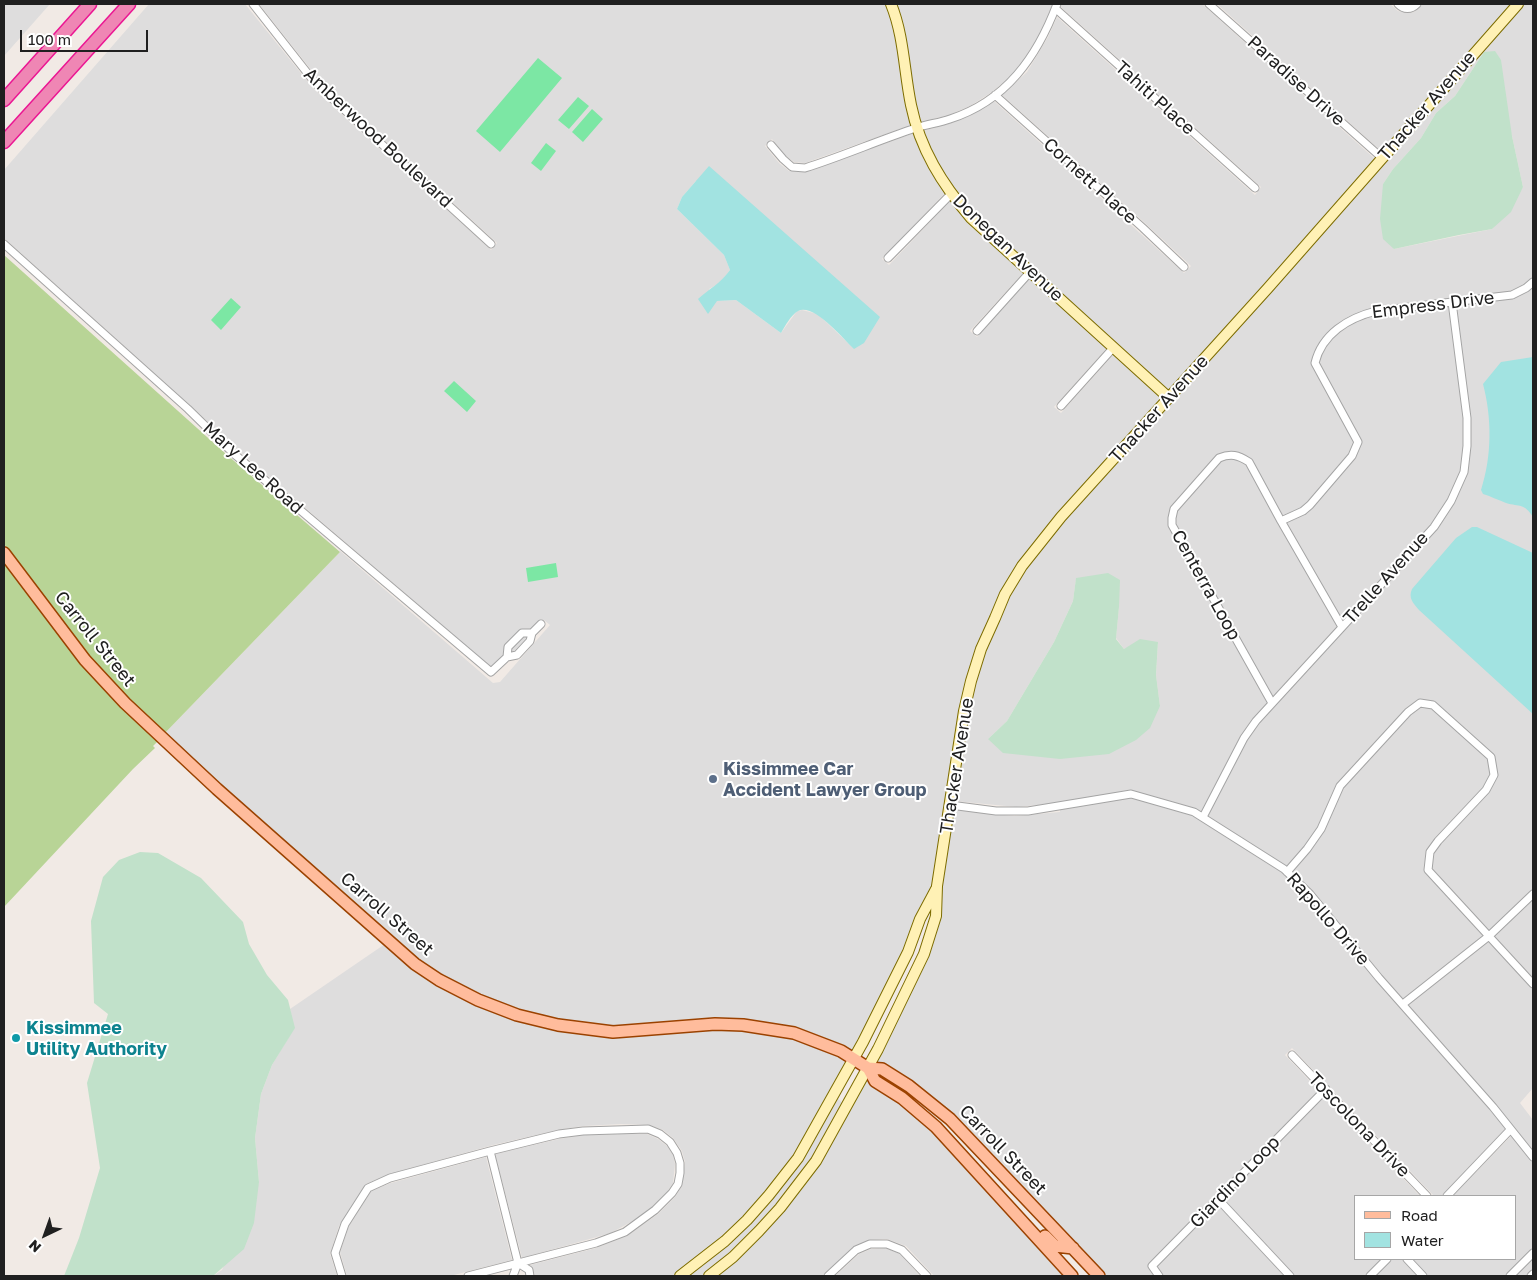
<!DOCTYPE html>
<style>
body{margin:0}
#map{position:relative;width:1537px;height:1280px;overflow:hidden;background:#f1eae5;font-family:"Golos Text",sans-serif}
canvas{display:block}
.frame{position:absolute;inset:0;border:5px solid #202020;pointer-events:none}
.legend{position:absolute;left:1354px;top:1195px;width:162px;height:65px;box-sizing:border-box;background:#fff;border:1px solid #a6a6a6;margin:0;padding:6px 9px;list-style:none;font-size:15px;color:#202020}
.legend li{display:flex;align-items:center;gap:10px;height:25px}
.legend b{width:25px;border:1px solid #a6a6a6}
.north{position:absolute;left:20px;top:1210px;width:50px;height:50px;-webkit-text-stroke:4px #fff;paint-order:stroke;rotate:222deg;font-size:14px;font-weight:700;line-height:20px;text-align:center;color:#202020}
.north::after{content:'';display:block;margin:auto;width:18px;height:22px;background:#202020;clip-path:polygon(50% 0,100% 100%,50% 72%,0 100%)}
.scale{position:absolute;left:20px;top:30px;width:128px;height:22px;box-sizing:border-box;border:2px solid #202020;border-top:0;padding-left:6px;font-size:15px;line-height:18px;white-space:nowrap;color:#202020;-webkit-text-stroke:4px #fff;paint-order:stroke}
</style>
<div id="map">
<canvas width="1537" height="1280"></canvas>
<div class="frame"></div>
<ul class="legend">
<li><b style="height:6px;background:#ffbc9c"></b>Road</li>
<li><b style="height:14px;background:#a2e3e1"></b>Water</li>
</ul>
<div class="north">N</div>
<div class="scale">100 m</div>
</div>
<script>
const context = document.querySelector('canvas').getContext('2d');
context.lineJoin = 'round';
function paint(path, color) {
  context.fillStyle = color;
  context.fill(path, 'evenodd');
}
function stroke(path, color, width, dash) {
  context.strokeStyle = color;
  context.lineWidth = width;
  context.lineCap = dash ? 'butt' : 'round';
  context.setLineDash(dash || []);
  context.stroke(path);
}
function label(font, color, halo, rows, align = 'center') {
  context.font = font + ' "Golos Text",sans-serif';
  context.lineWidth = 4;
  context.setLineDash([]);
  context.textBaseline = 'middle';
  context.strokeStyle = halo;
  context.fillStyle = color;
  for (const [text, x, y, turn = 0] of rows) {
    context.save();
    context.translate(x, y);
    context.rotate((+turn || 0) * Math.PI / 180);
    context.textAlign = isNaN(turn) ? turn : align;
    if (halo) context.strokeText(text, 0, 0);
    context.fillText(text, 0, 0);
    context.restore();
  }
}
const residential = new Path2D(`
 M4 4H50L4 56Z
 M149 4H245L313 88 491 250 497 243 320 81 259 4H886L895 33 906 107 911 125 805 163 794 162 786 156 772 139 765 146 779 163 789 171 805 172 914 133 918 146 928 168 945 193 882 259 889 265 950 201 968 222 1024 272 970 331 977 337 1030 278 1107 348 1054 407 1061 413 1114 354 1162 399 1001 593 977 648 933 885 916 918 904 951 852 1052 796 1029 768 1023 744 1020 614 1028 559 1021 519 1010 480 996 442 976 418 960 164 734 340 552 339 550 493 683 500 682 550 625 544 620 497 672 234 447 191 406 4 238V170ZM696 181 854 349 818 314 802 310 797 311 781 333 736 300 717 301 709 289 720 283 730 270 724 255 677 209 682 197Z
 M896 4H1053L1040 34 1027 56 1010 77 992 92 970 106 949 115 921 122 915 105 904 30Z
 M1062 4H1202L1375 159 1169 391 975 214 955 190 937 163 926 142 923 131 951 123 973 114 994 101 1184 273 1191 266 1146 224 1002 95 1027 72 1048 37 1057 17 1255 195 1261 187 1061 7Z
 M1217 4H1390L1398 11 1407 13 1414 12 1423 4H1512L1382 152Z
 M1524 4H1533V1088L1520 1103 1533 1120V1276H1106L1079 1246V1244L1074 1241 983 1146 875 1064 928 956 943 883 954 810 1015 816 1060 812V803L1016 807 955 801 969 711 985 650 1010 596 1026 569 1065 520 1271 291ZM1484 52 1512 136 1523 187 1492 229 1394 249 1383 184 1393 169 1421 138 1436 113 1455 96ZM1076 579 1119 580V607L1116 638 1124 649 1158 642 1156 675 1160 706 988 739 1007 721 1054 642 1073 601ZM1292 1048 1434 1196H1516V1259H1356V1196H1420L1285 1055ZM1510 1124 1517 1130 1472 1176 1466 1170Z
 M385 944 412 967 556 1030H742L792 1038 839 1055 847 1061 794 1155 780 1175 744 1216 722 1238 672 1276H535L533 1269 530 1265 596 1248 627 1236 658 1214 675 1197 682 1186 685 1162 682 1151 673 1138 663 1130 650 1125 621 1124 583 1126 558 1130 493 1145 390 1174 366 1184 339 1226 330 1254 337 1276H213L222 1270 259 1182 255 1138 261 1094 272 1065 294 1028 290 1009Z
 M868 1078 932 1130 1065 1276H934L906 1246 887 1239 871 1240 855 1246 822 1276H716L784 1211 800 1191 820 1163 835 1138Z
 M837 1098 844 1104 812 1159 777 1205 740 1245 720 1262 702 1276H688L728 1244 773 1198 802 1160Z
 M620 1134H647L658 1139 667 1146 673 1155 675 1164 673 1183 668 1191 652 1207 638 1218 611 1233 522 1258 495 1154 559 1139 583 1135Z
 M486 1157 512 1260 450 1276H347L340 1252 349 1226 371 1191 391 1183Z
 M886 1248 900 1254 920 1276H835L859 1254 871 1249Z`);
const forest = new Path2D(`
 M4 255 226 454 340 552 164 734 128 700 89 657 4 544Z
 M4 561 121 707 158 741 153 746 155 748 133 769 4 907Z`);
const wetland = new Path2D(`
 M1495 51 1501 60 1512 136 1523 187 1511 212 1492 229 1459 235 1394 249 1383 239 1380 219 1383 184 1393 169 1421 138 1436 113 1455 96 1484 52Z
 M1108 573 1120 580 1119 607 1116 639 1124 649 1140 639 1158 642 1156 675 1160 706 1150 728 1136 740 1109 754 1060 759 1003 753 988 739 1007 721 1054 642 1073 601 1076 578Z
 M140 852 158 853 201 878 243 922 249 944 267 975 288 1000 295 1028 272 1065 261 1094 255 1138 259 1182 254 1223 244 1249 213 1276H64L79 1238 100 1168 87 1083 108 1014 94 1003 91 921 103 877 119 860Z`);
const pitch = new Path2D(`
 M538 58 562 78 500 152 476 131Z
 M578 97 589 106 569 129 558 120Z
 M592 109 603 119 583 142 572 132Z
 M546 143 556 151 541 171 531 163Z
 M231 298 241 307 221 330 211 320Z
 M454 381 476 401 467 412 444 391Z
 M556 563 558 577 528 582 526 568Z`);
const water = new Path2D(`
 M709 166 880 317 864 343 854 349C843 339 814 303 798 311 791 315 785 326 781 333L736 300 717 301 708 314 698 299C709 289 720 284 730 270L724 255 677 209 682 197Z
 M1533 357V517C1524 503 1520 507 1506 503 1498 500 1490 496 1483 494L1481 490C1492 456 1492 418 1483 384L1501 362Z
 M1472 527H1477L1533 553V714L1419 610C1413 603 1408 598 1412 589L1456 538Z`);
const street = new Path2D(`
 M253 4 316 84 491 244
 M1209 4 1382 158
 M1398 4C1404 10 1411 10 1417 4
 M1056 9 1255 188
 M995 95 1143 228 1184 267
 M771 145 783 159 792 167 805 168C843 156 879 140 916 128 927 124 939 123 950 119 1006 101 1037 57 1057 4
 M4 244 188 409 233 453 491 672 507 657 517 655 530 641 532 633 541 624
 M888 258 951 194
 M977 331 1030 272
 M1061 406 1114 347
 M1281 521 1303 511 1310 505 1352 456 1358 442 1315 363C1322 334 1348 318 1376 311L1512 295 1526 288 1533 282
 M507 657 508 647 522 633H532
 M1272 703 1172 525V518L1174 509 1219 458C1231 453 1238 455 1249 462L1281 521 1342 627
 M950 805 996 811H1028L1131 794 1194 812 1284 869 1310 894 1379 978 1493 1107 1533 1157
 M1203 817 1244 738 1256 721 1434 527 1451 501 1464 472 1467 446V418L1452 302
 M1287 872 1307 849 1321 829 1340 786 1408 712 1420 703 1433 705 1491 757 1494 775 1486 790 1438 841 1430 852 1428 870 1533 984
 M1403 1004 1489 936 1533 894
 M1292 1055 1427 1196
 M490 1151 518 1263 513 1276
 M1447 1196 1510 1130
 M1218 1199 1290 1276
 M1407 1259 1423 1276
 M518 1263 529 1270 530 1276
 M342 1276 335 1253 345 1224 368 1188 390 1178 490 1151 559 1134 583 1131 648 1129 660 1134 670 1142 677 1153 680 1163V1173L678 1184 672 1193 655 1210 625 1232 596 1243 468 1276
 M828 1276 856 1250 870 1244H887L902 1250 927 1276
 M1159 1276 1152 1266 1326 1089
 M1370 1276 1387 1259
 M1510 1276 1533 1253
 M1531 1276 1533 1274`);
const secondary = new Path2D(`
 M891 4C904 36 904 71 911 105 920 149 942 184 971 218L1169 398
 M680 1276 725 1241 747 1220 769 1195 798 1158 863 1042 908 952 920 919 936 889
 M709 1276 733 1257 759 1231 780 1208 816 1161 878 1049 924 954 936 916 937 886 964 711 971 681 981 649 995 618 1005 594 1022 566 1061 517 1268 288 1518 4`);
const primary = new Path2D(`
 M4 553 85 660 125 703 217 789 415 964 439 980 478 1000 517 1015 558 1025 613 1032 715 1024 743 1025 794 1033 841 1051 868 1068 875 1081 902 1098 936 1127 1072 1276
 M868 1068 882 1069 909 1086 950 1119 1099 1276
 M1045 1236 1055 1246 1073 1248`);
const highway = new Path2D(`
 M4 100 90 4
 M4 142 129 4`);
const markers = [
 [713,779,5,"#5c6f8a"],
 [16,1038,5,"#0f9aa8"]
];
const streetNames = [
 ["Paradise Drive",1296,81,42],
 ["Tahiti Place",1155,98,42],
 ["Thacker Avenue",1427,106,-49],
 ["Amberwood Boulevard",378,138,43],
 ["Cornett Place",1090,181,42],
 ["Donegan Avenue",1008,248,44],
 ["Empress Drive",1433,305,-7],
 ["Thacker Avenue",1159,409,-48],
 ["Mary Lee Road",253,468,42],
 ["Trelle Avenue",1386,578,-48],
 ["Centerra Loop",1206,585,61],
 ["Carroll Street",95,639,51],
 ["Thacker Avenue",957,766,-81],
 ["Carroll Street",387,914,41],
 ["Rapollo Drive",1328,919,49],
 ["Toscolona Drive",1359,1125,46],
 ["Carroll Street",1003,1150,46],
 ["Giardino Loop",1235,1182,-46]
];
const serviceNames = [
 ["Kissimmee Car",723,769],
 ["Accident Lawyer Group",723,790]
];
const cultureNames = [
 ["Kissimmee",26,1028],
 ["Utility Authority",26,1049]
];
paint(residential, '#dedddd');
paint(forest, '#b8d496');
paint(wetland, '#c1e1ca');
paint(pitch, '#7ce7a4');
paint(water, '#a2e3e1');
stroke(street, '#a4a4a4', 9);
stroke(secondary, '#7d6c00', 12);
stroke(primary, '#9b4200', 14);
stroke(highway, '#eb1693', 15);
stroke(street, '#fff', 7);
stroke(secondary, '#fff1b5', 10);
stroke(primary, '#ffbc9c', 11);
stroke(highway, '#ef86b4', 12);
for (const [x, y, r, color] of markers) {
  const dot = new Path2D();
  dot.arc(x, y, r, 0, 2 * Math.PI);
  context.fillStyle = color;
  context.fill(dot);
  stroke(dot, '#fff', 2);
}
label('18px', '#202020', '#fff', streetNames);
label('bold 18px', '#4e5e75', '#fff', serviceNames, 'left');
label('bold 18px', '#0d838f', '#fff', cultureNames, 'left');
</script>
